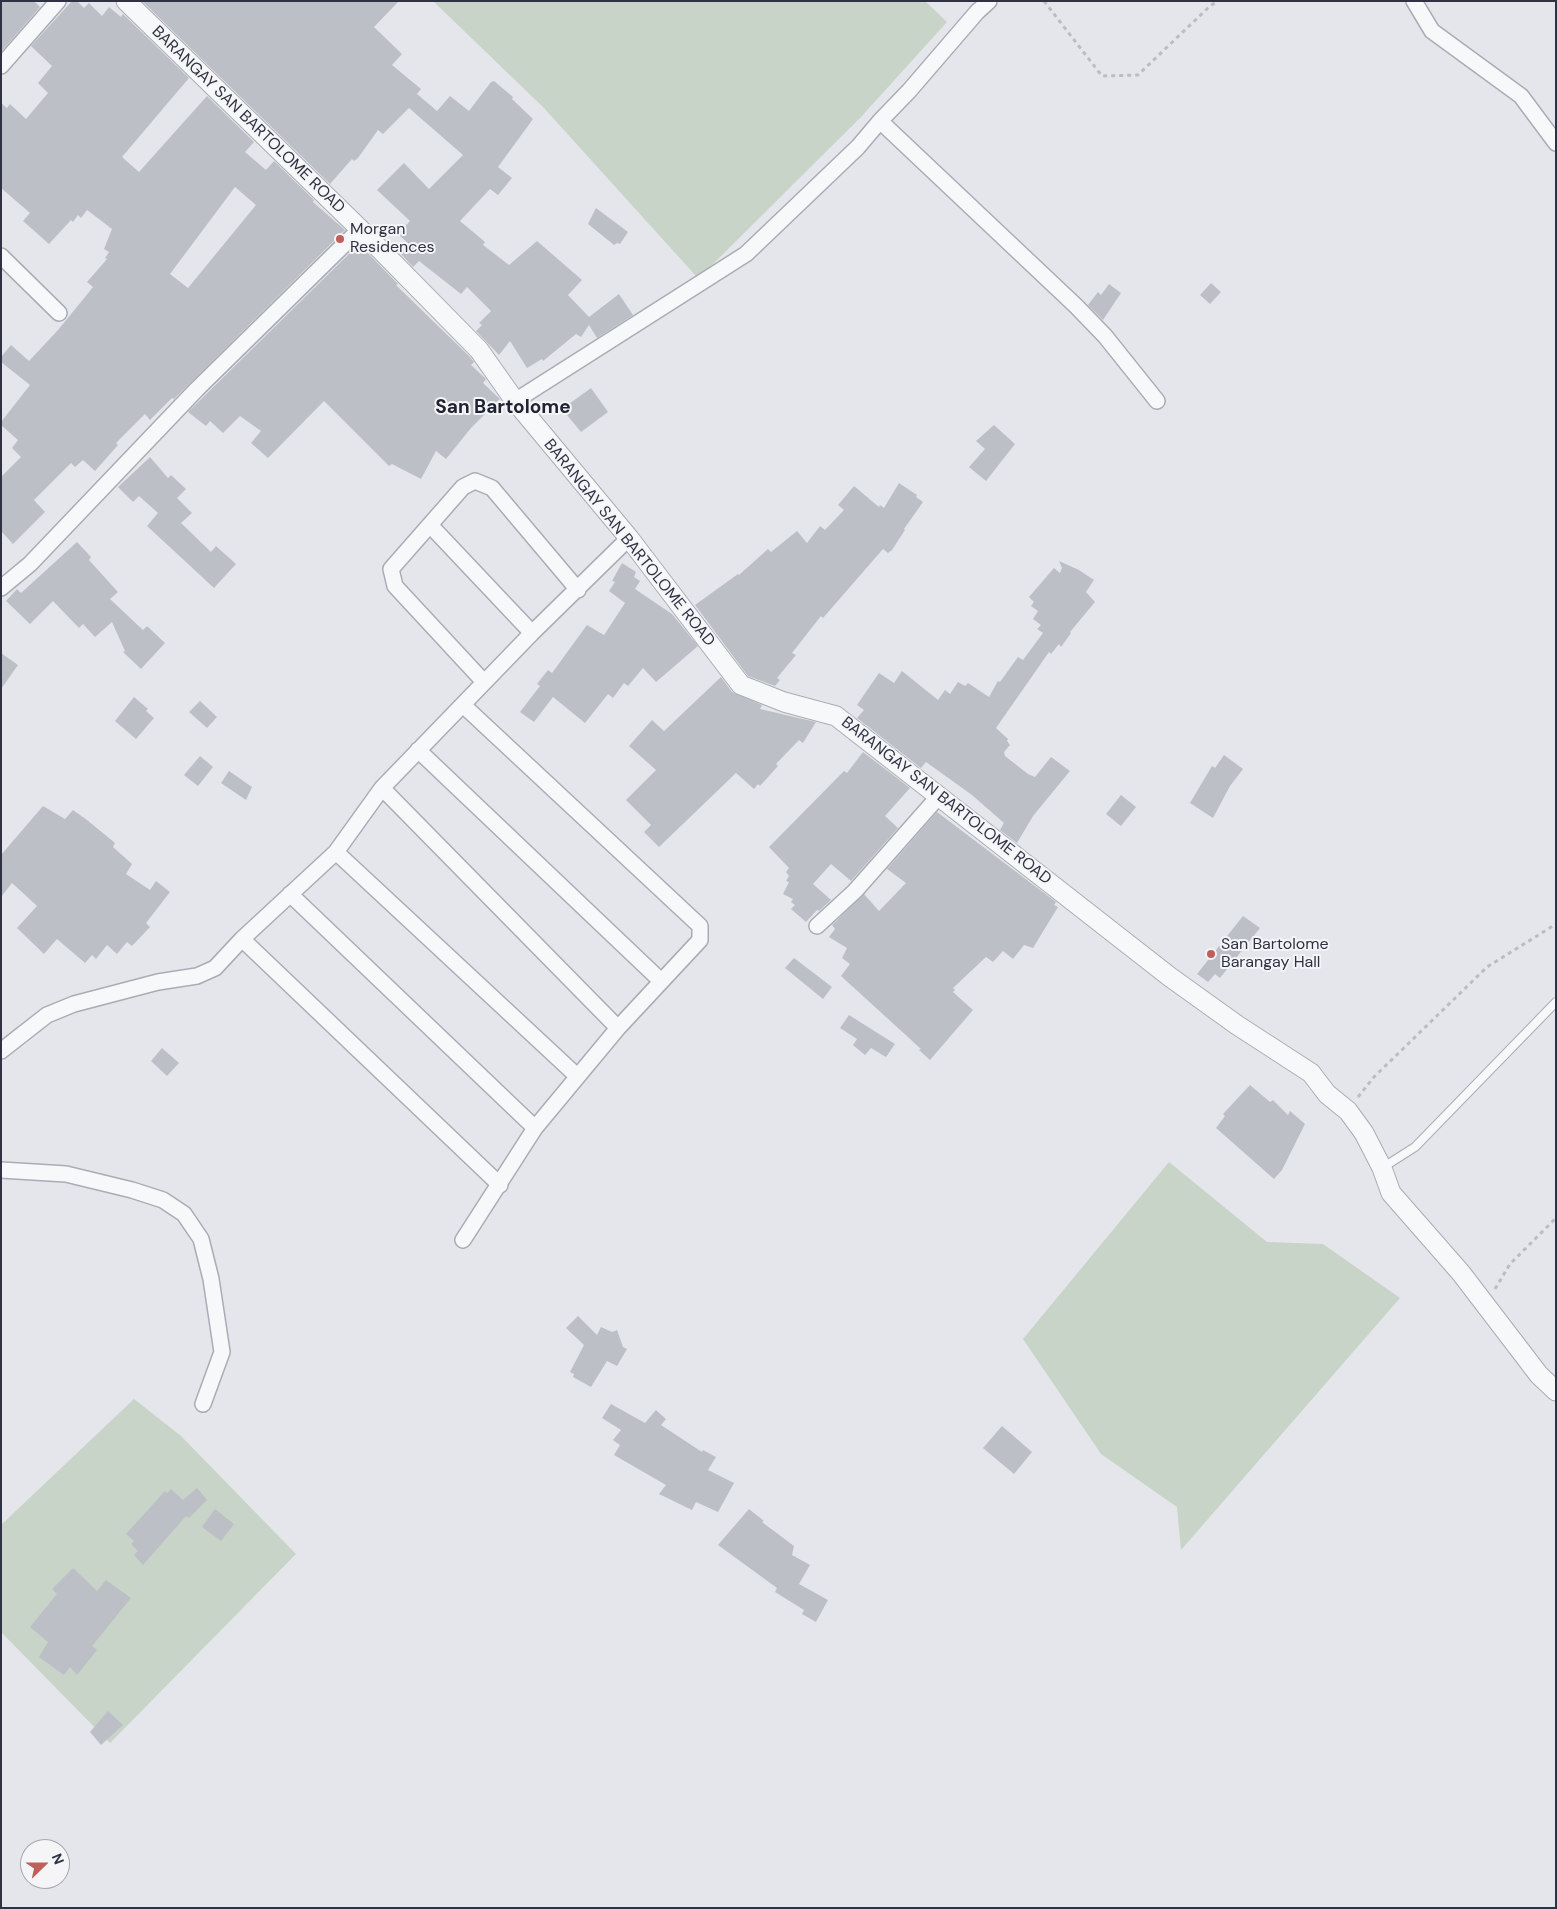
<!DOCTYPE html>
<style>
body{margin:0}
#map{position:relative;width:1557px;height:1909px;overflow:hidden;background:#e5e6eb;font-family:"DM Sans",sans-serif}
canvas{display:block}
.frame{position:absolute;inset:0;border:2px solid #2e3242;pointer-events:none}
.north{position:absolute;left:20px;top:1839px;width:50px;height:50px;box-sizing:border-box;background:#f5f5f8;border:1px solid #a5a7af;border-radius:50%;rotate:68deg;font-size:14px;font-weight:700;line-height:20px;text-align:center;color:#2e3242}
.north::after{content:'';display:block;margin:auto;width:18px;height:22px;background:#c05e5a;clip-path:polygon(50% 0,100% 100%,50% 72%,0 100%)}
</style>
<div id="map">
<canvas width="1557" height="1909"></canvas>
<div class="frame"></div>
<div class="north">N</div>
</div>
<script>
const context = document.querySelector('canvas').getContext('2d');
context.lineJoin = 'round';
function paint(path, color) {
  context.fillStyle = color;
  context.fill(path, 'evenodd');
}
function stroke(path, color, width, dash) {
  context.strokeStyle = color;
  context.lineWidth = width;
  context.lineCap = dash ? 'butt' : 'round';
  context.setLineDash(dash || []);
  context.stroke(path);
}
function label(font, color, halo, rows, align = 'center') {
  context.font = font + ' "DM Sans",sans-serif';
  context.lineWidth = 4;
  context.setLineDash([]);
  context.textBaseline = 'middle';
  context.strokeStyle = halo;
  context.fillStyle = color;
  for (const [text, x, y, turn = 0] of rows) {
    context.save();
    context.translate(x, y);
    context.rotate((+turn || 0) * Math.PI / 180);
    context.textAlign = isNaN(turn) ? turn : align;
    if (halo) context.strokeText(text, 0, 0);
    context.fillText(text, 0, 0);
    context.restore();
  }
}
const green = new Path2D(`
 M433 1H925L947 22 861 117 706 271 696 276 543 107Z
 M1169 1162 1267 1242 1323 1244 1400 1298 1181 1550 1177 1507 1101 1454 1023 1339Z
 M134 1399 181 1436 296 1554 110 1743 1 1632V1525Z`);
const building = new Path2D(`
 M1 1H34L40 7 1 52Z
 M72 1H77L84 8 89 3 102 16 109 7 121 17 123 14 189 78 122 157 139 172 207 96 254 142 245 152 266 170 274 161 314 200 313 202 345 230 174 399 172 398 150 420 145 414 116 443 118 445 95 471 83 460 75 467 71 463 34 500 45 512 13 544 1 531V477L21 457 12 448 18 440 1 425V422L30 385 1 362V357L11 345 29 361 58 330 85 297 93 287 87 282 107 259 105 258 109 252 104 249 112 229 87 210 81 218 78 215 73 222 71 220 49 244 23 221 30 213 1 188V103L7 108 10 104 26 119 48 93 38 83 52 66 31 46ZM235 187 256 205 188 288 170 274Z
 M142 1H399L374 27 402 54 392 65 421 89 417 94 437 111 450 96 469 111 491 82 494 81 513 97 512 99 533 119 498 167 512 178 498 195 490 189 460 221 485 242 483 245 509 265 537 241 582 280 568 295 589 317 619 294 633 315 597 338 589 325 581 337 576 334 543 361 542 359 527 368 510 341 499 355 476 331 482 325 479 323 491 311 467 287 461 294 419 261 413 267 401 254 410 245 398 234 410 221 377 190 404 163 429 189 463 155 409 108 383 134 378 130 358 158 354 161 352 159 330 184Z
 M596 208 628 232 620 244 617 243 614 245 588 224Z
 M359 244 398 284 396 285 470 357 474 362 471 365 486 379 483 383 500 399 471 428 446 459 436 451 421 479 392 464 389 466 324 401 268 458 251 443 261 431 240 416 223 433 210 421 206 426 188 412Z
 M1211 283 1221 292 1210 304 1200 295Z
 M1109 284 1121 293 1103 320 1088 305 1098 292 1101 295Z
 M591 388 608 412 581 432 562 409Z
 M994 425 1015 444 986 481 969 467 985 449 976 441Z
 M150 457 168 478 171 475 186 489 177 498 192 513 181 523 211 552 216 546 236 564 214 588 147 526 158 513 139 496 133 502 118 487Z
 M899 483 917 495 916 497 923 502 904 529 905 530 892 550 888 553 883 549 823 618 821 616 792 653 796 655 777 678 780 680 775 686 748 676 695 605 738 574 739 575 768 549 771 552 797 531 807 543 820 526 825 530 844 510 838 505 854 486 879 507 880 505 884 508Z
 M77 542 91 557 89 560 118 592 110 599 143 630 147 626 165 643 141 669 123 652 125 651 112 622 95 637 83 624 79 628 53 601 30 624 6 601 17 589 21 593Z
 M1059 561 1079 570 1094 580 1086 592 1095 602 1070 632 1071 633 1061 647 1059 644 1051 654 1049 652 996 728 1008 739 1007 741 1010 745 1004 752 1005 756 1028 774 1035 777 1051 757 1070 771 1033 816 1017 843 1000 830 1004 823 972 795 926 762 921 768 857 718 864 710 857 705 879 673 894 683 902 671 938 700 945 690 950 694 958 682 965 686 968 683 989 697 998 681 1000 682 1018 657 1023 660 1043 633 1037 629 1041 625 1033 619 1038 611 1031 606 1034 602 1029 597 1054 568 1060 573 1062 568Z
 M622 563 636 572 634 577 640 581 635 589 672 614 698 646 656 682 643 668 628 686 624 683 613 698 608 694 585 723 553 697 534 722 520 712 540 686 537 684 548 670 552 673 587 625 604 635 625 603 609 591 615 582 612 581Z
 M1 653 18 665 1 689Z
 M721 677 732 692 762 705 760 709 816 722 803 743 799 740 776 764 778 766 760 786 758 784 754 789 736 773 659 847 644 832 651 825 626 800 656 770 629 746 652 720 664 731Z
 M134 697 148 709 146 711 154 718 136 739 115 721Z
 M200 701 217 717 207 728 189 712Z
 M863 752 910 788 885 816 898 828 851 881 831 864 813 884 831 900 819 911 817 910 806 922 791 909 795 905 791 902 793 899 783 894 789 882 786 881 789 876 786 872 789 868 769 847 844 771 847 773Z
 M1224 755 1243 769 1230 786 1213 818 1190 803 1212 766 1215 768Z
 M200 756 213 767 198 786 184 775Z
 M229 771 252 787 246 800 221 783Z
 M1121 795 1136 807 1121 826 1106 814Z
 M43 806 65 819 73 810 87 820 115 843 113 847 132 864 126 874 150 890 156 881 170 892 146 923 150 927 132 946 127 942 117 954 107 945 96 959 92 955 85 963 57 939 44 954 17 928 37 906 12 883 1 897V855Z
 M937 812 1056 902 1054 905 1058 907 1033 948 1024 945 1013 959 1003 951 993 962 986 957 953 988 955 990 953 992 973 1010 930 1060 919 1050 921 1049 841 976 850 964 842 958 847 948 829 937 835 929 832 925 864 894 879 911 906 883 887 869Z
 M1243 916 1260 928 1220 978 1215 974 1208 982 1197 974Z
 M794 958 832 987 823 999 785 968Z
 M849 1015 895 1044 886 1057 871 1048 865 1055 853 1045 857 1039 840 1028Z
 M162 1048 179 1063 167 1076 151 1061Z
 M1250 1085 1270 1102 1273 1100 1288 1115 1290 1111 1305 1124 1282 1170 1274 1179 1216 1128 1225 1116 1223 1114Z
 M578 1316 597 1335 601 1327 612 1332 617 1330 623 1347 627 1349 617 1366 607 1361 591 1387 573 1377 574 1374 570 1372 584 1345 566 1328Z
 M611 1404 645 1423 656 1410 666 1419 661 1425 702 1452 703 1450 716 1457 708 1470 734 1483 718 1512 696 1502 692 1510 659 1494 666 1485 614 1455 620 1445 613 1440 621 1430 602 1418Z
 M1002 1426 1032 1452 1014 1474 983 1448Z
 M197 1488 207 1500 189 1518 186 1516 143 1565 134 1555 138 1551 131 1544 134 1541 126 1534 165 1491 167 1493 171 1489 183 1500Z
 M215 1509 234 1524 221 1541 202 1527Z
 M749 1509 764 1521 762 1522 794 1546 792 1555 810 1565 799 1584 828 1600 816 1622 802 1614 804 1610 775 1592 777 1588 718 1545Z
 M73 1568 97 1591 106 1580 131 1598 92 1646 97 1650 77 1675 70 1667 64 1675 39 1657 48 1642 30 1627 57 1594 52 1589Z
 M108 1711 123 1725 101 1745 90 1732Z`);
const path = new Path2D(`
 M1044 1 1102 76 1138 75 1210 6 1218 1
 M1358 1097 1374 1077 1487 967 1556 924
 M1495 1289 1510 1264 1556 1218`);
const service = new Path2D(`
 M1382 1168 1415 1147 1556 1002`);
const minor = new Path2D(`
 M1414 1 1432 31 1521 96 1556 143
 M1 66 58 1
 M880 121 909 91 977 12 989 1
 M1 256 59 313
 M515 401 746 254 858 147 880 121 1076 306 1105 336 1157 401
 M430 525 532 633
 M1 588 30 564 197 389 360 229
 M484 682 395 586 391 569 463 487 475 481 492 488 578 590
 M463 705 700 926V940L618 1028 535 1128 463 1240
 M418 750 661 981
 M382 788 618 1028
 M336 852 577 1076
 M290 894 535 1128
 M817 926 855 891 939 796
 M1 1051 47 1015 74 1004 158 982 197 976 215 968 242 939
 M1 1170 66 1174 132 1190 163 1200 184 1214 201 1239 211 1279 222 1352 203 1404
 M500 1185 242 939 336 852 382 788 532 633 629 538`);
const tertiary = new Path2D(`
 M126 1 360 229 479 350 515 401 629 538 741 685 784 702 836 716 1170 977 1237 1025 1311 1073 1327 1094 1348 1111 1364 1133 1382 1168 1391 1193 1461 1273 1539 1375 1556 1391`);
const markers = [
 [340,239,5,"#c05e5a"],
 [1211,954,5,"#c05e5a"]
];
const streetNames = [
 ["BARANGAY SAN BARTOLOME ROAD",248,120,44],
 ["BARANGAY SAN BARTOLOME ROAD",629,543,51],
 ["BARANGAY SAN BARTOLOME ROAD",946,801,38]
];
const poiNames = [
 ["Morgan",350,230],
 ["Residences",350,248],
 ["San Bartolome",1221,945],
 ["Barangay Hall",1221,963]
];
const quarterNames = [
 ["San Bartolome",503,408]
];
paint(green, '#c8d4c7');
paint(building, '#bdbfc7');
stroke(service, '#aaacb5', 10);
stroke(minor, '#aaacb5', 18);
stroke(tertiary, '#aaacb5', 21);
stroke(path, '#bbbdc3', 3, [4, 4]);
stroke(service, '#f7f8fa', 8);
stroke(minor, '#f7f8fa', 15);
stroke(tertiary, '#f7f8fa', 19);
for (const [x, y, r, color] of markers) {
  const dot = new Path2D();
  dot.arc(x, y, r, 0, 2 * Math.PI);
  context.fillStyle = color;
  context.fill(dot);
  stroke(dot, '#f5f5f8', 2);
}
label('16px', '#2e3242', '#f5f5f8', streetNames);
label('16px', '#2e3242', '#f5f5f8', poiNames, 'left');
label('bold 19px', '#202333', '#f5f5f8', quarterNames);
</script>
